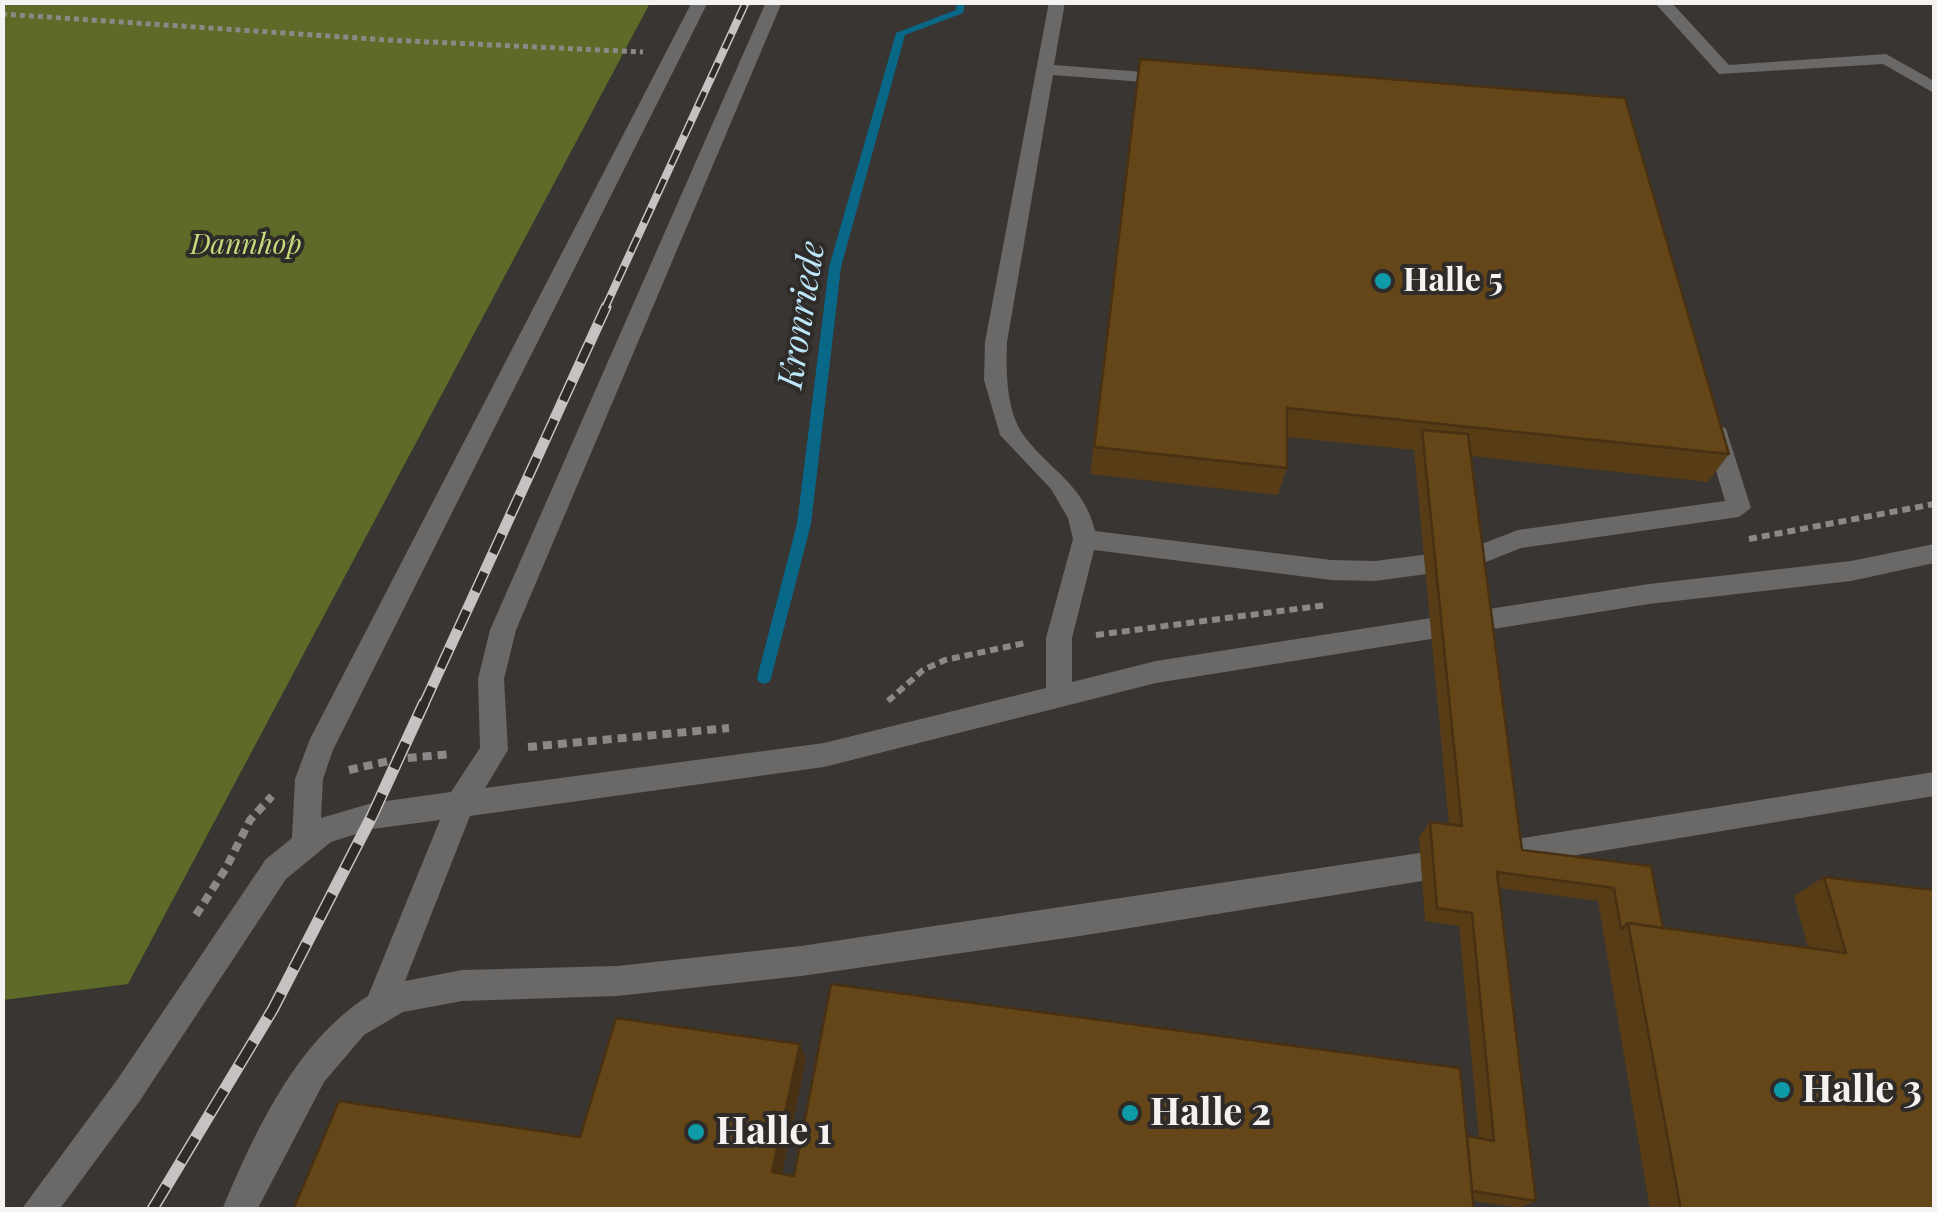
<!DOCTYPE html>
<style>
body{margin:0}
#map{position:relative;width:1937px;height:1212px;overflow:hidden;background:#393533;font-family:"Playfair Display",serif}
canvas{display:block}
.frame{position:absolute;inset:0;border:5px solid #f5f3f2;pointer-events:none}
</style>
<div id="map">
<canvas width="1937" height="1212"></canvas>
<div class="frame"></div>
</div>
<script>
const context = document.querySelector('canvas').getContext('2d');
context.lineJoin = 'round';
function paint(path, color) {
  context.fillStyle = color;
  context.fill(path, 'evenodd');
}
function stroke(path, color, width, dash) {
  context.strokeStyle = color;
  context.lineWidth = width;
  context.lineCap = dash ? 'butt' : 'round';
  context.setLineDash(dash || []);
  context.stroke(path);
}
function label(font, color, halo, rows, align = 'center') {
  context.font = font + ' "Playfair Display",serif';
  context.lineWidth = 8;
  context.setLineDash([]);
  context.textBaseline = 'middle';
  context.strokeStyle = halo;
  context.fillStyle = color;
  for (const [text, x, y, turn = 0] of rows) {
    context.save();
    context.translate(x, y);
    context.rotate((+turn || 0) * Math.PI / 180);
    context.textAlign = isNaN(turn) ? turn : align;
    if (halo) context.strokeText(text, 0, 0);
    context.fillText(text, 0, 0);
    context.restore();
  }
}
const forest = new Path2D(`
 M2 3H650L128 984 3 1000Z`);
const stream = new Path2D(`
 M957 2H965L963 13 905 35 841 267 811 524 771 678 769 682 764 684 759 682 757 678 797 524 829 267 896 33 956 10Z`);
const pathFar2 = new Path2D(`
 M2 14 388 40 643 52`);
const pathFar1 = new Path2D(`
 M1749 539 1934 504
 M1096 635 1327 605
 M888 701 923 670 945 660 1025 643`);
const path = new Path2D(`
 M528 747 729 728
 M349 770 397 759 451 754
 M196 915 226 868 250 820 272 796`);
const minor = new Path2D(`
 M692 2H708L333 750 323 779 321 818 372 803 451 792 480 748 478 679 490 630 766 2H782L516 630 504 679 508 750 485 788 824 743 1046 688V638L1073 539 1068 518 1051 489 1000 435 984 380 985 342 1049 2H1065L1054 65 1169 74 1178 79 1169 84 1053 75 1007 342C1006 370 1006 408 1022 433 1047 469 1084 483 1095 531L1331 560 1375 561 1469 549 1518 530 1725 501 1704 429 1715 421 1726 429 1751 508 1739 517 1521 548 1471 568 1375 581 1331 580 1094 550 1072 638V682L1156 661 1649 584 1851 561 1934 544V563L1851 581 1649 604 1156 683 824 767 470 816 405 981 462 970 617 966 801 946 1453 848 1463 852 1467 862 1463 872 1453 876 1080 936 801 976 617 996 462 1001 403 1012 364 1035 324 1082 257 1210H222C255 1132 295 1043 368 996L440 820 372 829 331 842 286 879 139 1102 59 1210H21L117 1080 266 859 292 838 295 779 310 739Z
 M1654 2H1671L1729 65 1886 54 1934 81V93L1883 64 1719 74Z
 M1934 772V796L1492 869 1482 866 1478 856 1482 846 1492 843Z`);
const railFar2 = new Path2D(`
 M604 310 746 2`);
const railFar1 = new Path2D(`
 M423 706 606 307`);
const rail = new Path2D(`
 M152 1210 273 1009 372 816 424 703`);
const wall = new Path2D(`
 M1140 59 1729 454 1708 482 1471 456 1522 850 1651 866 1663 928 1808 948 1794 896 1824 877 1934 1210H1650L1598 901 1499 888 1536 1201 1520 1208 1473 1201 293 1210 580 1137 806 1059 782 1174 794 1176 1467 1136 1479 1138 1459 926 1425 921 1419 837 1430 822 1449 825 1414 450 1287 437V468L1278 495 1090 474Z`);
const shadedWall = new Path2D(`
 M800 1044 806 1059 780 1183 772 1172Z`);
const building = new Path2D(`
 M1140 59 1625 98 1729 454 1287 408V468L1094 447Z
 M1422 430 1468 434 1522 850 1651 866 1663 928 1628 923 1621 929 1614 888 1497 872 1536 1201 1472 1191 1467 1136 1494 1141 1472 913 1437 908 1430 822 1462 826Z
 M1824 877 1934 890V1210H1681L1628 923 1846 953Z
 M831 984 1460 1068 1474 1210H293L339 1101 580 1137 616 1018 800 1044 772 1172 794 1176Z`);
const markers = [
 [1383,281,10,"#0f9aa8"],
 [1782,1090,10,"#0f9aa8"],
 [1130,1113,10,"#0f9aa8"],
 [696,1132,10,"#0f9aa8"]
];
const farParknames = [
 ["Dannhop",246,245]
];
const poiNames = [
 ["Halle 5",1403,281]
];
const waterNames = [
 ["Kronriede",802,315,-81]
];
const nearPoinames = [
 ["Halle 3",1802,1090],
 ["Halle 2",1150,1113],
 ["Halle 1",716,1132]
];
paint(forest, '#5e6a27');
paint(stream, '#096787');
stroke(pathFar2, '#8b8887', 5, [5, 4]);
stroke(pathFar1, '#8b8887', 6, [8, 5]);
stroke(path, '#8b8887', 8, [9, 6]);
paint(minor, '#6a6968');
stroke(railFar2, '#c5c2c1', 8);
stroke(railFar1, '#c5c2c1', 11);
stroke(rail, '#c5c2c1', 12);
stroke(railFar2, '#2e2b29', 5, [16]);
stroke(railFar1, '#2e2b29', 8, [21]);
stroke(rail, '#2e2b29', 9, [28]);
paint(wall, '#573c16');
paint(shadedWall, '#473112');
paint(building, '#654619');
stroke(building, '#473112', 2.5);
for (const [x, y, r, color] of markers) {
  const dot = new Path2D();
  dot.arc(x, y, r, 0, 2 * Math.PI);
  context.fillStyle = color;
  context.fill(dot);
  stroke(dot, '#2e2b29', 4);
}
label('italic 28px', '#c7da7c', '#2e2b29', farParknames);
label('bold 32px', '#f5f3f2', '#2e2b29', poiNames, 'left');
label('italic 35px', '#bee6f9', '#2e2b29', waterNames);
label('bold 38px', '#f5f3f2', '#2e2b29', nearPoinames, 'left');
</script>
